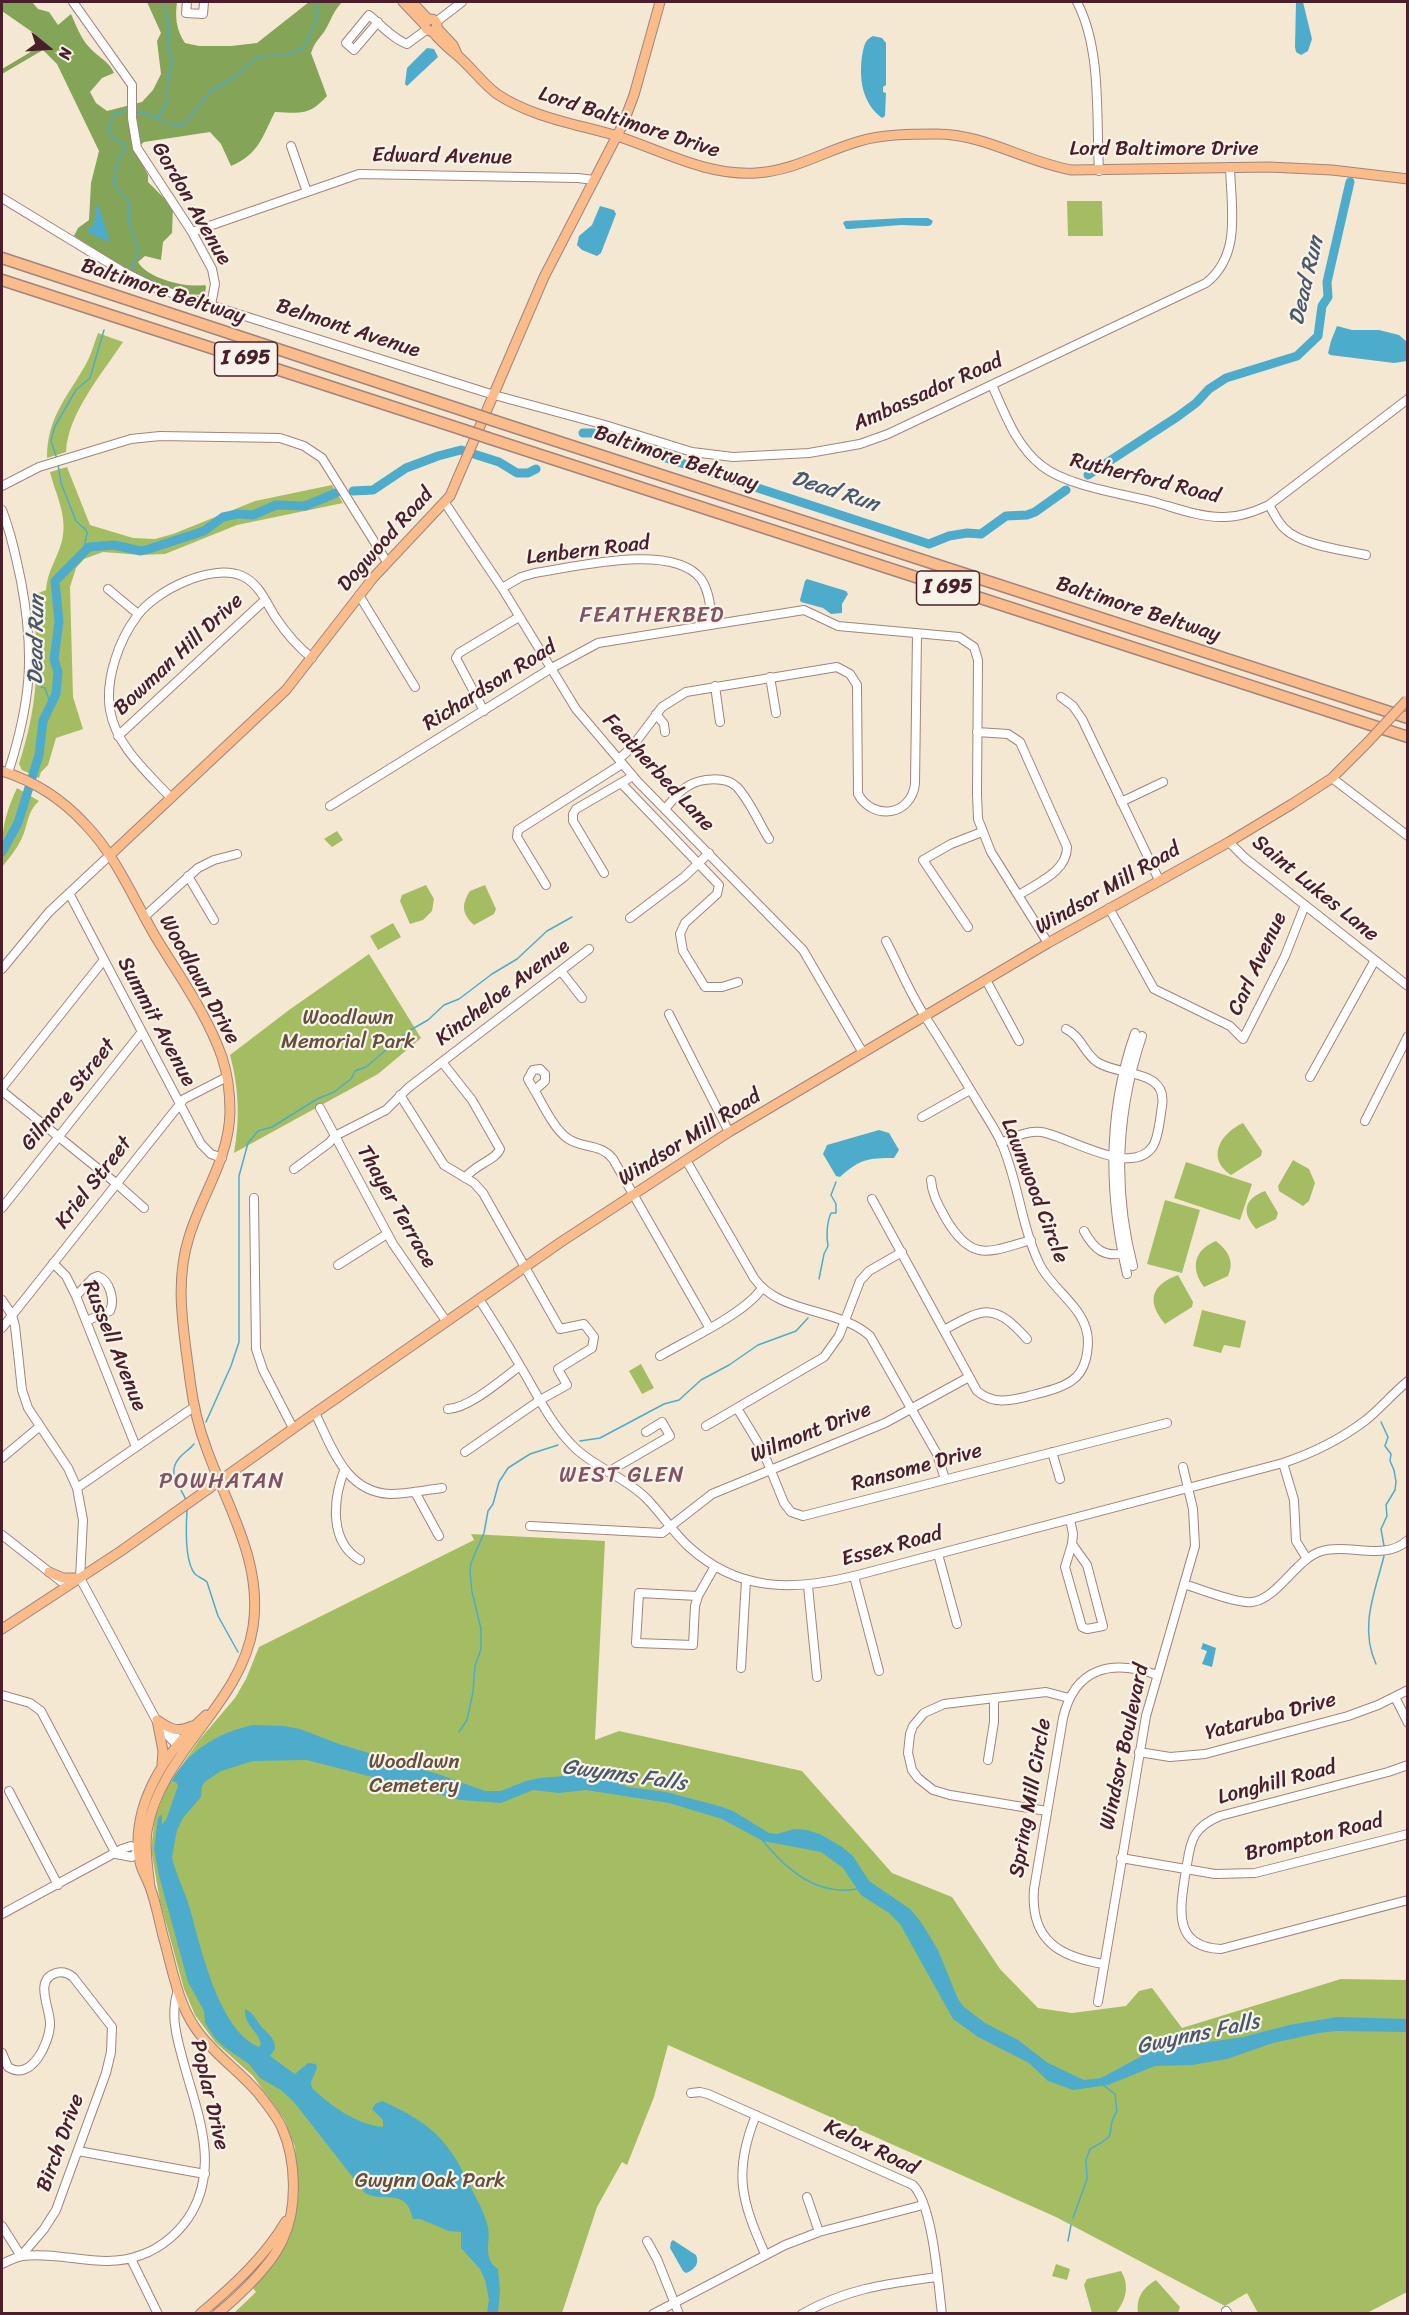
<!DOCTYPE html>
<style>
body{margin:0}
#map{position:relative;width:1409px;height:2315px;overflow:hidden;background:#f5e8d3;font-family:Sriracha,sans-serif}
canvas{display:block}
.frame{position:absolute;inset:0;border:3px solid #4a1f2b;pointer-events:none}
.north{position:absolute;left:18px;top:18px;width:60px;height:60px;-webkit-text-stroke:4px #f7f3e8;paint-order:stroke;rotate:108deg;font-size:16px;font-weight:700;line-height:24px;text-align:center;color:#4a1f2b}
.north::after{content:'';display:block;margin:auto;width:21px;height:27px;background:#4a1f2b;clip-path:polygon(50% 0,100% 100%,50% 72%,0 100%)}
</style>
<div id="map">
<canvas width="1409" height="2315"></canvas>
<div class="frame"></div>
<div class="north">N</div>
</div>
<script>
const context = document.querySelector('canvas').getContext('2d');
context.lineJoin = 'round';
function paint(path, color) {
  context.fillStyle = color;
  context.fill(path, 'evenodd');
}
function stroke(path, color, width, dash) {
  context.strokeStyle = color;
  context.lineWidth = width;
  context.lineCap = dash ? 'butt' : 'round';
  context.setLineDash(dash || []);
  context.stroke(path);
}
function label(font, color, halo, rows, align = 'center') {
  context.font = font + ' Sriracha,sans-serif';
  context.lineWidth = 4.5;
  context.setLineDash([]);
  context.textBaseline = 'middle';
  context.strokeStyle = halo;
  context.fillStyle = color;
  for (const [text, x, y, turn = 0] of rows) {
    context.save();
    context.translate(x, y);
    context.rotate((+turn || 0) * Math.PI / 180);
    context.textAlign = isNaN(turn) ? turn : align;
    if (halo) context.strokeText(text, 0, 0);
    context.fillText(text, 0, 0);
    context.restore();
  }
}
const green = new Path2D(`
 M1067 201H1102L1103 236H1068Z
 M98 333 123 342C102 374 68 413 66 452L47 458C47 417 67 398 86 364 91 355 94 344 98 333Z
 M67 467 90 525 133 538 155 539 173 534 255 501 332 485 343 503 237 525 165 554 141 555 103 552 84 559 76 568 70 587 73 697 83 729 56 738 48 765 41 772 39 778 22 770 19 764C38 705 41 657 31 596L46 590C47 572 57 559 62 541 68 516 56 496 50 472Z
 M17 788 39 801C26 813 29 824 21 840 16 850 9 858 2 867 1 835 3 818 17 788Z
 M337 831 343 840 332 847 324 839Z
 M426 885 434 899 432 911 423 920 410 924 400 901 402 895Z
 M485 885 496 909 494 914 474 925C462 914 461 905 470 891Z
 M393 923 401 937 378 950 370 936Z
 M369 954 421 1038 378 1074 234 1153C240 1119 239 1088 230 1055L289 1010Z
 M1243 1123 1262 1151 1261 1156 1231 1175C1205 1158 1221 1133 1243 1123Z
 M1293 1160 1309 1169 1315 1183 1309 1201 1303 1206 1279 1191 1278 1186Z
 M1186 1162 1252 1184 1240 1220 1174 1198Z
 M1265 1191 1278 1213 1276 1219 1256 1229C1241 1212 1244 1199 1265 1191Z
 M1165 1200 1200 1210 1182 1273 1147 1264Z
 M1216 1241C1228 1251 1235 1261 1228 1276L1204 1287C1190 1268 1194 1250 1216 1241Z
 M1178 1275 1193 1302 1192 1307 1165 1324C1146 1301 1151 1285 1178 1275Z
 M1202 1310 1246 1321 1240 1348 1224 1345 1221 1353 1193 1346Z
 M641 1364 654 1388 642 1394 629 1371Z
 M471 1534 605 1541 595 1740 619 1731 802 1771 892 1873 952 1897 1000 1969 1038 2008 1072 2013 1126 2006 1139 1991 1152 1988 1182 2028 1341 1979 1405 1980 1407 1978V2292L1367 2313H1258L1247 2293 1225 2306 1056 2217 668 2045 654 2097 627 2165 622 2162 597 2207 562 2313H234L256 2292 251 2286 295 2215 298 2184 295 2147 284 2119 253 2076 215 2042 195 2015 184 1989 160 1901 151 1849 155 1817 168 1785 200 1739 235 1698 246 1679 259 1647 474 1540Z
 M1056 2264 1070 2269 1067 2280 1052 2276Z
 M1121 2271C1130 2286 1126 2300 1116 2313H1092L1084 2285 1087 2279Z
 M1156 2280 1180 2307 1178 2313H1138C1136 2297 1143 2288 1156 2280Z`);
const forest = new Path2D(`
 M2 2H32L38 9 49 12 58 25 71 14C76 25 81 39 90 48 99 58 109 61 114 73L102 78 90 92 96 103 107 111 142 102 153 90 161 74 157 41 161 33 147 2H177C175 18 176 29 185 43L199 46H231L257 43 309 2H342C334 11 332 17 327 27 321 38 316 39 311 53L327 96C309 116 300 113 275 112 262 137 259 154 231 166L221 144 210 132 144 142 135 150 148 175V182L173 207 172 233 163 242 161 260 145 256 138 262C148 279 186 288 205 285L206 287 205 294C170 301 104 254 74 236L78 228 89 220 91 183 99 151 57 64 43 50 2 74V69L29 53 36 46 35 34 2 11Z`);
const water = new Path2D(`
 M1296 2H1303L1312 39 1308 51 1301 55 1296 52 1295 47Z
 M873 36 882 38 886 43V85L883 87V92L886 93 885 116 882 118C862 103 859 79 862 56 864 47 864 40 873 36Z
 M427 48 434 49 438 57 407 86 405 84 407 68Z
 M96 206 99 207 109 239 108 242 87 232 88 229 94 224Z
 M600 206 614 210 616 214 601 253 597 256 582 250 577 245 579 236 592 225Z
 M904 218H928L933 221 931 225 928 226 901 225 850 229H846L843 223 845 221Z
 M1337 326 1352 330H1379L1399 335 1407 342V361L1394 363 1330 355 1328 353 1331 341Z
 M807 579 846 591 848 594 842 604V613L831 614 823 608 801 602 800 600 805 581Z
 M879 1130 889 1133 899 1150 894 1158C868 1158 860 1159 840 1177L836 1176 823 1154 827 1145Z
 M1203 1643 1216 1648 1212 1667 1202 1664 1207 1651 1201 1649Z
 M253 1725 284 1726 300 1729 339 1744 441 1775 485 1791H501L526 1781 540 1778 576 1775 611 1780 628 1787 666 1792 719 1806 733 1811 769 1833 777 1834 794 1829 807 1830 820 1834 842 1847 853 1856 869 1881 910 1909 921 1922 938 1950 958 1999 964 2007 985 2023 1018 2040 1048 2063 1084 2080 1101 2078 1153 2050 1243 2037 1289 2025 1337 2017 1407 2019V2032L1336 2031 1319 2033 1273 2043 1227 2059 1192 2065 1155 2066 1108 2085 1073 2090 1048 2081 1029 2063 978 2037 953 2019 900 1924 889 1913 861 1895 843 1868 821 1852 763 1841 722 1819 669 1803 586 1790 559 1793 533 1790 501 1803 460 1800 307 1760 253 1761 221 1771 206 1781 202 1786 201 1797 183 1818 177 1830 172 1857C176 1875 185 1891 190 1909 201 1948 219 2031 259 2047L261 2044C258 2030 244 2026 245 2009 255 2014 255 2019 262 2027 269 2036 275 2037 275 2049L270 2056 295 2074 308 2063 316 2064 317 2068 311 2082 312 2088C330 2105 357 2125 383 2127V2120L372 2109 375 2104 382 2101C431 2123 449 2140 471 2188 477 2200 485 2213 488 2227 491 2242 482 2258 498 2269L500 2290 498 2313H487L489 2299 485 2280 480 2269 461 2248V2232L449 2231 420 2219H413C405 2186 386 2204 365 2193L294 2102 281 2090 260 2078 249 2064 224 2047 214 2037 205 2023 204 2011 188 1982 159 1876 154 1849 158 1818 162 1814V1824L166 1820 178 1786 176 1782 172 1781C188 1750 220 1732 253 1725Z
 M673 2240 696 2255C700 2264 694 2270 686 2273L683 2271 670 2248 671 2242Z`);
const stream = new Path2D(`
 M128 111 114 113 108 130 112 137 125 145V150L118 160 114 182 117 189 128 200 129 225 139 249 132 269
 M136 111C152 113 167 128 184 124L211 91 236 76 259 56 287 55 303 48 316 22V9L319 2
 M158 117 168 101C166 87 168 74 173 60L168 47 169 26 166 17 165 2
 M57 459 51 441 55 426 76 390 90 378 104 330
 M58 464 61 483 76 521 86 530 87 533 83 553
 M41 687 45 688 51 705
 M819 1279 824 1254 828 1246C826 1236 827 1222 831 1213H836V1204L831 1195 836 1182
 M206 1422 231 1366 239 1342V1176L248 1143 258 1131 272 1127 317 1099 334 1092 351 1079 355 1071 366 1067 407 1032 428 1020 444 1005 459 999 492 974 517 959 547 931 572 917
 M1381 1422 1388 1437 1385 1446 1391 1454 1390 1461 1394 1470 1396 1482 1395 1490 1386 1505 1387 1516 1381 1529 1384 1546
 M580 1441 600 1438 664 1404 679 1400 701 1380 729 1365 758 1345 796 1331 808 1318
 M186 1500C179 1484 166 1473 180 1457 185 1452 190 1449 194 1444
 M187 1510C186 1526 184 1561 195 1574 198 1577 204 1579 207 1582L218 1616 238 1652
 M1376 1664C1359 1627 1375 1592 1384 1556
 M459 1732 467 1720 473 1692 475 1666 481 1649V1629L472 1592 470 1571 471 1563 484 1533 488 1511 493 1504 499 1482 508 1468 530 1454 558 1445
 M763 1841C787 1870 816 1896 857 1889
 M1073 2218 1087 2179 1086 2160 1090 2149C1124 2132 1102 2134 1117 2111L1115 2094 1103 2085
 M1068 2241 1071 2225`);
const river = new Path2D(`
 M583 433H593L666 458 929 544 949 536 967 533 981 534 1006 516 1027 515 1035 512 1066 490
 M1088 475 1177 417 1196 403 1209 389 1226 378 1297 356 1318 336 1322 306 1328 297 1327 282 1350 182
 M353 491 373 490 406 468 438 456 461 450 499 462 517 473H528L536 469
 M2 852 18 823 39 755 43 721 56 694 58 672 54 659 59 622 55 581 89 547 114 545 141 551 149 549 204 531 223 517 238 514 253 515 276 505 305 506 336 493`);
const minor = new Path2D(`
 M73 2 132 85V118L137 148 192 232 212 269 215 284 211 305
 M187 2 186 13 203 14 204 2
 M1077 2C1102 50 1096 117 1099 171
 M378 22 354 50 346 43 369 15C380 24 393 39 407 44L426 30
 M436 22 462 2
 M291 146 307 192
 M2 198 122 271 156 288 494 395 605 425 692 452 733 457 809 453 860 444 888 434 1206 283C1242 255 1231 207 1230 167
 M192 232 359 174 578 178 594 180
 M992 385C1005 414 1016 446 1042 466 1067 486 1123 494 1154 502 1176 508 1199 517 1221 517 1238 518 1254 512 1269 505L1408 399
 M2 486 39 467 131 439 160 436 280 438 304 446 322 458 387 562
 M445 503 502 588 576 709 638 782 803 950 863 1053
 M1269 505C1274 513 1278 523 1285 529 1301 545 1343 550 1366 555
 M2 510C11 533 16 557 21 581 35 655 31 702 8 773
 M502 588 521 577 535 573C575 567 673 542 701 579 710 592 710 609 713 624
 M108 589 138 614
 M359 595 415 687
 M770 677 776 713
 M715 686 720 722
 M1061 697 1073 706 1082 719 1159 880
 M484 711 456 658 459 653 519 617
 M656 714 664 724 665 732
 M977 732 1008 734 1020 742 1067 847C1067 872 1037 883 1019 895
 M118 736 265 600
 M619 759 632 747 662 707 686 692 837 667 850 674 857 685 858 794C873 821 911 816 915 784L917 634
 M1332 778 1408 836
 M622 784 719 885 717 894 685 923 680 934 683 951 705 987H722L738 982
 M171 798C147 772 116 746 110 710 105 679 119 640 137 616 156 590 212 563 242 576 260 584 266 603 276 618 286 633 298 647 312 658
 M1121 802 1163 782
 M330 806 550 669 598 643 804 610 838 626 959 637 974 647 978 660 977 794 978 819 991 852 1048 943
 M665 809C672 801 679 791 688 786 701 778 726 776 737 787 750 801 759 823 769 839
 M1229 842 1245 858 1408 986
 M604 873 573 821V814L576 809 633 776
 M188 876 214 920
 M546 885 517 837 518 830 622 764
 M69 893 201 1144 211 1154 222 1158
 M1109 908 1154 989 1230 1026 1243 1039 1285 956 1305 905
 M144 917 198 868 214 860 237 854
 M630 918 684 877 709 853
 M968 927 923 860 951 844 982 832
 M2 969 49 912 110 855
 M561 971 582 998
 M986 980 1019 1041
 M669 1014 729 1132
 M442 1062 472 1100 500 1149C496 1160 474 1165 465 1178
 M1310 1077 1375 960
 M2 1088 103 961
 M535 1090 545 1081V1074L540 1069 533 1070 528 1079 530 1083C540 1098 552 1127 567 1138 582 1149 601 1143 613 1159L709 1327
 M2 1091 117 1184 144 1208
 M400 1095 444 1165 474 1183 483 1193 560 1329 584 1324 594 1337 592 1348 558 1369 567 1385 540 1400 465 1452
 M320 1108 393 1244 446 1321
 M922 1117 970 1090
 M1365 1121 1408 1036
 M1001 1143C1013 1138 1027 1130 1041 1132 1066 1135 1132 1179 1153 1146 1159 1136 1160 1118 1162 1106 1168 1068 1119 1077 1097 1062 1084 1053 1081 1036 1066 1029
 M686 1160 754 1278C780 1315 838 1307 870 1336L937 1454 945 1479
 M294 1169 329 1143 335 1136 386 1110 408 1088 589 949
 M931 1180C932 1195 939 1206 946 1219 972 1263 989 1252 1031 1240
 M254 1198 256 1349 263 1370 293 1428
 M872 1199 977 1391C995 1406 1012 1400 1033 1395 1066 1386 1087 1382 1088 1342 1088 1308 1052 1291 1039 1263 1021 1225 1018 1180 1001 1142 994 1127 984 1113 976 1099 959 1071 943 1044 926 1018 910 994 899 966 886 941
 M2 1208 141 1033
 M1084 1231C1094 1249 1104 1258 1125 1253
 M53 1263 66 1276 76 1296 136 1447
 M338 1265 387 1234
 M1133 1266C1113 1189 1117 1111 1142 1036
 M1127 1274C1108 1193 1107 1112 1135 1033
 M76 1296 93 1278 98 1276C110 1281 115 1300 110 1311L86 1321
 M479 1299C494 1322 508 1345 522 1369 538 1396 552 1426 575 1448 596 1468 625 1477 646 1498 661 1513 672 1531 688 1546 738 1592 793 1591 854 1576L1283 1463C1313 1453 1341 1439 1366 1420 1381 1408 1393 1393 1408 1381
 M2 1300 12 1315 15 1326 22 1390 28 1408 68 1468 77 1488 83 1520 80 1578 161 1729 180 1748
 M2 1328 184 1099 227 1077
 M944 1330C984 1308 994 1302 1027 1339
 M660 1356C687 1340 746 1313 762 1288
 M737 1408 763 1451 784 1503 791 1512 803 1516 1167 1423
 M448 1409C470 1408 502 1379 520 1366
 M315 1413C332 1447 345 1492 390 1494 407 1494 425 1490 442 1488
 M706 1426 824 1357 839 1336 860 1281 869 1271 902 1252
 M1052 1452 1060 1479
 M2 1458 39 1427
 M1283 1463 1294 1500 1296 1541 1307 1559
 M344 1471C333 1500 329 1542 360 1560
 M608 1472 670 1436 662 1422 646 1432
 M77 1488 194 1407
 M415 1492 439 1536
 M1070 1519 1073 1534 1072 1544 1087 1565 1103 1626 1087 1629 1082 1627 1065 1567 1072 1544
 M530 1526 662 1533 712 1494 885 1423 969 1377
 M2 1535 67 1586
 M938 1554 957 1624
 M854 1576 879 1671
 M1184 1584C1200 1589 1237 1604 1252 1602 1278 1599 1296 1558 1322 1551 1349 1543 1385 1562 1408 1540
 M808 1586 817 1677
 M698 1596 695 1606 693 1645 636 1643 639 1593 698 1596 715 1566
 M741 1668 746 1580
 M2 1695 30 1703 41 1711 116 1854
 M1395 1697 1408 1723
 M165 1727 185 1745
 M1139 1752 1170 1757 1205 1754 1348 1716 1378 1705 1408 1690
 M988 1760 994 1722V1698
 M1408 1765 1388 1772 1220 1816C1210 1820 1201 1825 1195 1835 1188 1847 1188 1862 1185 1876 1180 1910 1173 1947 1221 1949L1408 1900
 M9 1791 58 1885
 M1047 1811 950 1795 933 1790 918 1778 912 1770 908 1753 910 1734 913 1726 924 1713 944 1704 1046 1692 1069 1698
 M116 1854 132 1857 139 1850
 M1121 1858 1215 1874 1255 1873 1408 1834
 M2 1914 122 1849 131 1846 141 1849
 M1104 1964C1059 1957 1030 1940 1034 1889L1063 1718C1075 1667 1112 1659 1157 1675
 M1098 2002 1146 1716 1195 1546 1193 1509 1183 1467
 M2 2053 8 2067C31 2082 49 2044 50 2025 51 2009 33 1980 56 1973 63 1971 68 1973 73 1977L112 2027 111 2052 106 2073 56 2210 44 2229 21 2256
 M691 2093 700 2092 708 2094 913 2185C933 2205 938 2283 942 2314
 M756 2115C733 2172 741 2200 765 2254
 M78 2151 205 2174
 M807 2197 819 2232
 M2 2226 21 2256
 M647 2241 657 2259 679 2314
 M131 2259 158 2314
 M2 2264C8 2261 16 2257 23 2256 62 2251 103 2270 141 2255 162 2248 181 2231 192 2212 221 2161 194 2105 181 2053 175 2031 171 2012 178 1990
 M1226 2311 1228 2314
 M653 2314 785 2245 819 2232 923 2205
 M802 2314C848 2288 886 2284 937 2277`);
const major = new Path2D(`
 M403 2 425 25
 M412 2 429 20
 M425 25a6 6 0 1 1 12 0a6 6 0 1 1-12 0Z
 M436 27 453 45 457 54
 M432 31C440 41 448 48 458 56 472 68 482 83 497 94 533 118 577 124 617 136 663 151 706 176 756 173 794 171 824 151 860 141 884 134 911 134 937 134 985 134 1025 162 1072 170L1269 167 1332 170 1408 179
 M2 771C34 781 62 799 85 824 116 856 133 898 155 936 178 974 207 1014 222 1057 228 1075 230 1093 230 1112 229 1159 202 1194 189 1237 174 1284 184 1332 190 1380 193 1403 198 1426 206 1447 227 1507 263 1561 253 1627 241 1705 160 1752 147 1831 144 1849 148 1868 150 1887
 M110 855 286 690 373 578 450 496 544 277 623 124 634 95 660 2
 M49 1572 63 1578H78
 M2 1629 121 1551 315 1413 561 1242 729 1132 1048 943 1229 842 1292 804 1332 778 1368 742
 M206 1715C167 1750 129 1806 140 1862 142 1871 147 1879 150 1887 156 1903 159 1920 163 1936 172 1967 177 2002 196 2029 213 2054 240 2071 259 2094 267 2105 277 2116 282 2128 296 2159 298 2208 283 2239 272 2265 239 2296 217 2314
 M157 1720 163 1751 162 1765
 M157 1720C170 1729 177 1733 192 1726
 M200 2314C232 2287 265 2257 286 2221`);
const highway = new Path2D(`
 M2 258 471 413
 M2 280 464 430
 M495 421 1408 718
 M488 438 1408 737`);
const majorBridge = new Path2D(`
 M1368 742 1407 700`);
const highwayBridge = new Path2D(`
 M471 413 495 421
 M464 430 488 438`);
const shields = [
 [246,359,63],
 [948,588,63]
];
const shieldNames = [
 ["I 695",246,359],
 ["I 695",948,588]
];
const streetNames = [
 ["Lord Baltimore Drive",629,123,18],
 ["Lord Baltimore Drive",1164,150],
 ["Edward Avenue",442,157,1],
 ["Gordon Avenue",191,204,60],
 ["Baltimore Beltway",163,292,18],
 ["Belmont Avenue",348,329,18],
 ["Ambassador Road",928,393,-24],
 ["Baltimore Beltway",676,459,18],
 ["Rutherford Road",1145,479,14],
 ["Dogwood Road",386,540,-48],
 ["Lenbern Road",588,551,-7],
 ["Baltimore Beltway",1138,610,18],
 ["Bowman Hill Drive",179,655,-43],
 ["Richardson Road",490,686,-32],
 ["Featherbed Lane",658,773,47],
 ["Windsor Mill Road",1108,889,-30],
 ["Saint Lukes Lane",1315,889,39],
 ["Carl Avenue",1258,964,-65],
 ["Woodlawn Drive",199,980,61],
 ["Kincheloe Avenue",503,993,-37],
 ["Summit Avenue",156,1022,62],
 ["Gilmore Street",69,1095,-51],
 ["Windsor Mill Road",690,1138,-32],
 ["Kriel Street",94,1183,-52],
 ["Lawnwood Circle",1034,1191,69],
 ["Thayer Terrace",396,1207,60],
 ["Russell Avenue",114,1346,68],
 ["Wilmont Drive",811,1433,-22],
 ["Ransome Drive",917,1468,-15],
 ["Essex Road",892,1547,-15],
 ["Yataruba Drive",1271,1717,-15],
 ["Windsor Boulevard",1125,1747,-78],
 ["Longhill Road",1277,1783,-15],
 ["Spring Mill Circle",1031,1798,-80],
 ["Brompton Road",1314,1838,-14],
 ["Poplar Drive",209,2095,77],
 ["Birch Drive",61,2143,-70],
 ["Kelox Road",871,2148,26]
];
const parkNames = [
 ["Woodlawn",348,1019],
 ["Memorial Park",348,1043],
 ["Woodlawn",414,1763],
 ["Cemetery",414,1787],
 ["Gwynn Oak Park",430,2182]
];
const waterNames = [
 ["Dead Run",1307,281,-77],
 ["Dead Run",835,492,18],
 ["Dead Run",37,640,-89],
 ["Gwynns Falls",624,1776,8],
 ["Gwynns Falls",1198,2035,-12]
];
const neighbourhoodNames = [
 ["FEATHERBED",652,616],
 ["WEST GLEN",622,1476],
 ["POWHATAN",222,1482]
];
paint(green, '#a5bd62');
paint(forest, '#84a458');
paint(water, '#4daccc');
stroke(stream, '#4daccc', 1.5);
stroke(river, '#4daccc', 9);
stroke(minor, '#a0847f', 10);
stroke(major, '#a0847f', 11);
stroke(highway, '#a0847f', 13);
stroke(minor, '#fff', 8);
stroke(major, '#f9bc8a', 9);
stroke(highway, '#f9bc8a', 10);
stroke(majorBridge, '#a0847f', 11, []);
stroke(highwayBridge, '#a0847f', 13, []);
stroke(majorBridge, '#f9bc8a', 9);
stroke(highwayBridge, '#f9bc8a', 10);
for (const [x, y, w] of shields) {
  const box = new Path2D();
  box.roundRect(x - w / 2, y - 17, w, 34, 4.5);
  context.fillStyle = '#f7f3e8';
  context.fill(box);
  stroke(box, '#4a1f2b', 1.5);
}
label('bold 20px', '#4a1f2b', null, shieldNames);
label('21px', '#4a1f2b', '#f7f3e8', streetNames);
label('21px', '#654e3c', '#f7f3e8', parkNames);
label('italic 22px', '#4b576b', '#f7f3e8', waterNames);
context.letterSpacing = '1.5px';
label('22px', '#805264', '#f7f3e8', neighbourhoodNames);
context.letterSpacing = '0px';
</script>
